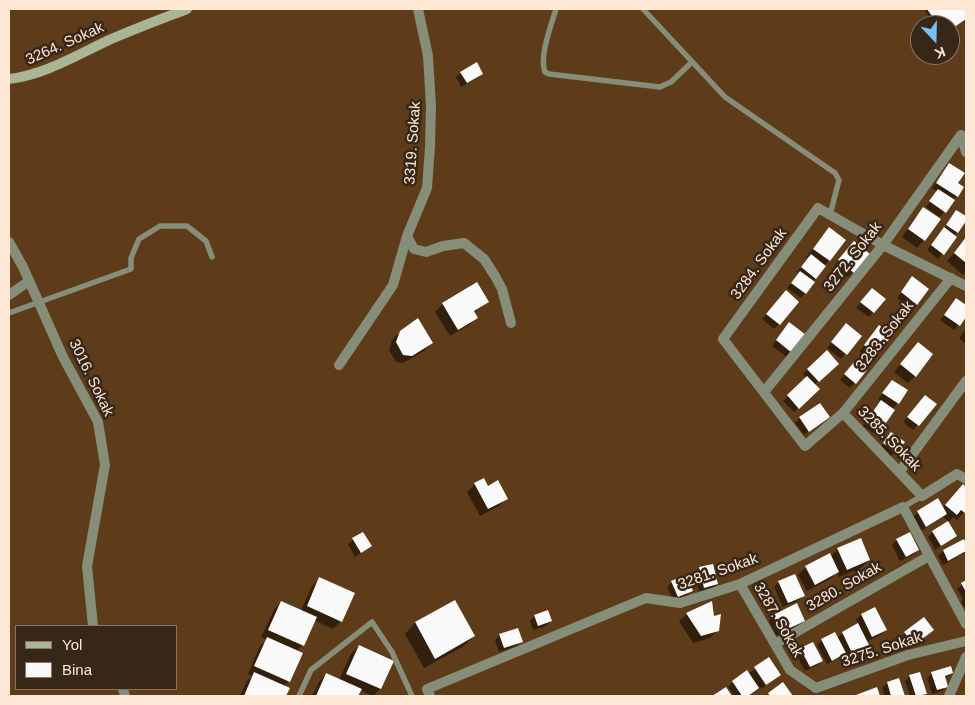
<!DOCTYPE html>
<style>
body{margin:0}
#map{position:relative;width:975px;height:705px;overflow:hidden;background:#5e3c19;font-family:Helvetica,sans-serif}
canvas{display:block}
.frame{position:absolute;inset:0;border:10px solid #fee8d5;pointer-events:none}
.legend{position:absolute;left:15px;top:625px;width:162px;height:65px;box-sizing:border-box;background:#372718;border:1px solid #877464;margin:0;padding:6px 9px;list-style:none;font-size:15px;color:#fee8d5}
.legend li{display:flex;align-items:center;gap:10px;height:25px}
.legend b{width:25px;border:1px solid #877464}
.north{position:absolute;left:910px;top:15px;width:50px;height:50px;box-sizing:border-box;background:#372718;border:1px solid #877464;border-radius:50%;rotate:159deg;font-size:14px;font-weight:700;line-height:20px;text-align:center;color:#fee8d5}
.north::after{content:'';display:block;margin:auto;width:18px;height:22px;background:#78bff7;clip-path:polygon(50% 0,100% 100%,50% 72%,0 100%)}
</style>
<div id="map">
<canvas width="975" height="705"></canvas>
<div class="frame"></div>
<ul class="legend">
<li><b style="height:6px;background:#aab595"></b>Yol</li>
<li><b style="height:14px;background:#fafafa"></b>Bina</li>
</ul>
<div class="north">K</div>
</div>
<script>
const context = document.querySelector('canvas').getContext('2d');
context.lineJoin = 'round';
function paint(path, color) {
  context.fillStyle = color;
  context.fill(path, 'evenodd');
}
function stroke(path, color, width, dash) {
  context.strokeStyle = color;
  context.lineWidth = width;
  context.lineCap = dash ? 'butt' : 'round';
  context.setLineDash(dash || []);
  context.stroke(path);
}
function label(font, color, halo, rows, align = 'center') {
  context.font = font + ' Helvetica,sans-serif';
  context.lineWidth = 5;
  context.setLineDash([]);
  context.textBaseline = 'middle';
  context.strokeStyle = halo;
  context.fillStyle = color;
  for (const [text, x, y, turn = 0] of rows) {
    context.save();
    context.translate(x, y);
    context.rotate((+turn || 0) * Math.PI / 180);
    context.textAlign = isNaN(turn) ? turn : align;
    if (halo) context.strokeText(text, 0, 0);
    context.fillText(text, 0, 0);
    context.restore();
  }
}
const shadow = new Path2D(`
 M924 9H966V18L950 29V25H935Z
 M461 73 482 74 477 78 461 87 456 77Z
 M945 170 957 184 963 188 940 217 926 207 937 191 932 188Z
 M924 209V240L917 248 902 237 916 216Z
 M957 211 966 219 938 259 927 250Z
 M829 229 844 240 801 298 787 288 799 274 797 272 808 258 806 257Z
 M966 239V272L963 275 947 261Z
 M849 248 868 255 848 277 834 266Z
 M908 283 916 304 911 309 897 298Z
 M477 284 488 302 474 313 477 317 469 325 450 336 435 312 443 304Z
 M867 294 884 299 869 317 856 308Z
 M781 297 779 324 774 329 762 319Z
 M956 300 966 307V315L954 330 940 320Z
 M879 327 890 335 871 359 860 351Z
 M784 329 804 335 787 357 772 346Z
 M966 329V344L959 338Z
 M842 330 860 336 841 359 827 348Z
 M400 332 432 343 424 351 403 363 396 362 389 350 392 340Z
 M918 344 915 376 908 383 894 372Z
 M827 352 837 363 814 385 818 389 794 412 783 401 806 378 803 374Z
 M850 367 855 383 850 388 840 380Z
 M892 381 906 391 875 434 863 426 882 401 878 399Z
 M920 401 935 405 913 430 903 422Z
 M828 417 804 435 795 423 800 418Z
 M891 433 895 452 890 457 879 449Z
 M475 484 487 488 506 499 499 506 480 516 467 492Z
 M963 486 966 489V510L957 520 953 517 949 522 943 517 921 531 913 517 918 512 942 508Z
 M933 532 956 536 935 550 928 537Z
 M362 533 370 546 355 557 348 544Z
 M897 540 918 550 913 555 900 561 892 545Z
 M963 541 966 546V552L943 565 938 556 943 551Z
 M838 549 869 560 861 568 839 577 837 573 830 579 807 591 798 575 806 567 830 557Z
 M699 568 717 584 712 589 699 592 694 573Z
 M320 579 341 621 333 629 314 620 303 645 296 651 289 681 283 687 288 689 285 696H240L247 681 252 676 248 674 260 646 267 640 261 637 274 610 281 602 301 611 312 586Z
 M672 582 691 591 686 596 673 601 667 587Z
 M779 582 803 596 799 600 783 607 774 587Z
 M966 582V607L965 608 961 602 963 599 957 589Z
 M455 601 474 636 464 646 424 668 405 634 415 623Z
 M797 605 804 621 799 626 776 636 769 621 773 616Z
 M874 608 885 630 880 635 866 642 867 644 863 649 847 657 845 652 839 658 827 664 817 645 822 640 837 638 843 633 859 624 856 620 861 615Z
 M547 612 551 621 546 626 533 630 530 621 534 616Z
 M687 614 713 617 718 630 710 638 693 643 679 621Z
 M933 630 909 649 900 638 905 633Z
 M500 635 521 641 516 646 499 652 495 640Z
 M359 646 380 689 373 696 360 690 357 696H312L319 682 326 674 339 680 351 654Z
 M801 649 822 660 817 665 805 671 796 654Z
 M769 659 780 674 761 689 759 687 748 696H734L728 687 733 682 748 674Z
 M932 673H952L945 679 947 686 942 691 932 694 927 678Z
 M910 676 926 694 923 696H910L905 681Z
 M898 679 904 696H885L882 688 887 683Z`);
const building = new Path2D(`
 M927 9H966V19L950 30V25H938Z
 M477 62 483 74 467 83 460 72Z
 M949 163 965 173 958 183 964 187 958 197 936 183Z
 M938 189 955 200 946 213 929 201Z
 M923 207 941 219 925 241 908 229Z
 M956 210 966 216V221L958 233 946 225Z
 M829 227 846 240 830 261 813 249Z
 M944 227 957 237 944 255 931 245Z
 M966 237V263L954 253Z
 M854 241 870 254 854 273 838 260Z
 M811 254 826 266 816 279 801 267Z
 M800 271 815 282 806 294 791 283Z
 M912 276 929 289 917 305 901 292Z
 M477 282 489 302 474 311 478 318 458 330 442 303Z
 M872 288 886 299 874 313 860 302Z
 M786 290 799 302 780 325 766 314Z
 M956 298 966 305V317L960 326 944 315Z
 M418 318 433 343 412 356 403 355 396 342 400 331Z
 M789 322 806 335 792 353 776 340Z
 M846 323 862 336 847 355 831 342Z
 M879 325 892 335 877 355 864 345Z
 M918 342 933 354 916 377 900 364Z
 M827 350 839 364 819 382 807 369Z
 M855 361 867 370 856 384 844 374Z
 M807 376 820 389 799 409 787 395Z
 M892 380 908 390 899 404 882 393Z
 M925 395 937 404 919 426 907 417Z
 M881 400 895 410 881 430 867 420Z
 M820 403 830 417 809 432 799 417Z
 M891 432 905 442 896 453 883 443Z
 M484 478 488 486 498 480 508 499 488 509 474 483Z
 M963 484 966 487V512L965 513 961 510 957 515 945 505Z
 M938 498 947 514 926 527 917 511Z
 M948 521 957 536 941 546 932 531Z
 M363 532 372 546 361 553 352 538Z
 M910 532 919 550 906 557 896 539Z
 M861 538 870 560 847 570 837 548Z
 M964 539 966 544V551L948 561 943 550Z
 M830 553 839 572 815 585 805 566Z
 M713 564 718 584 704 588 699 567Z
 M795 574 805 596 788 603 778 581Z
 M686 575 693 591 678 597 671 581Z
 M319 577 355 593 342 622 307 606Z
 M966 580V592L961 583Z
 M455 600 475 636 435 659 415 622Z
 M281 601 317 617 304 646 268 630Z
 M712 601 714 616 721 614 719 631 701 636 686 613Z
 M797 603 805 621 781 632 773 615Z
 M875 607 887 630 872 637 861 614Z
 M548 610 552 621 538 626 534 615Z
 M924 617 934 630 914 645 904 632Z
 M858 623 869 645 852 653 842 632Z
 M518 628 523 642 504 648 499 634Z
 M835 632 846 653 832 661 821 639Z
 M267 637 303 653 290 682 254 666Z
 M813 642 823 661 810 667 800 648Z
 M359 645 394 661 381 689 346 674Z
 M769 657 781 675 766 685 754 667Z
 M951 666 953 673 945 676 948 687 937 690 931 672Z
 M747 670 759 688 748 696H742L732 681Z
 M254 672 290 688 286 696H244Z
 M920 672 927 694 916 696 909 675Z
 M326 673 362 689 358 696H316Z
 M899 678 905 696H891L887 682Z
 M783 682 793 696H770L768 693Z
 M726 687 732 696H712Z
 M877 687 880 696H857L856 695Z`);
const lane = new Path2D(`
 M556 9C551 26 539 56 545 72L549 74 660 87 671 82 692 62
 M643 9 725 97 835 173 839 180 830 215
 M9 313 131 269V258L139 239 160 226H187L206 241 212 257
 M903 507 922 496
 M299 696 311 670 372 622 392 652 412 696`);
const street = new Path2D(`
 M418 9 428 56 431 106 430 147 427 188 407 236 414 249 426 252 443 246 464 243 484 259 495 276 502 289 511 323
 M961 135 966 152
 M9 242 23 267 63 357 98 422 105 465 87 566 93 626
 M951 278 843 413 805 446 723 339 818 208 883 245 966 286
 M9 295 29 281
 M339 365 393 285 407 236
 M764 392 883 245 961 135
 M843 413 922 496 957 474 966 479
 M900 471 966 381
 M740 584 790 670 816 688
 M775 644 929 556
 M816 688 908 655 966 641
 M123 689 125 696
 M430 696 427 689 646 598 680 603 740 584 903 507 966 624
 M949 696 966 657`);
const secondary = new Path2D(`
 M9 79C44 75 77 55 109 40 134 29 161 19 187 9`);
const streetNames = [
 ["3264. Sokak",65,44,-24],
 ["3319. Sokak",413,143,-86],
 ["3272. Sokak",853,257,-52],
 ["3284. Sokak",759,264,-54],
 ["3283. Sokak",885,336,-52],
 ["3016. Sokak",91,378,64],
 ["3285. Sokak",889,439,46],
 ["3281. Sokak",718,572,-19],
 ["3280. Sokak",844,587,-30],
 ["3287. Sokak",778,620,60],
 ["3275. Sokak",882,650,-18]
];
paint(shadow, '#0007');
paint(building, '#fafafa');
stroke(lane, '#868d79', 5.5);
stroke(street, '#868d79', 10);
stroke(secondary, '#aab595', 10);
label('15px', '#fee8d5', '#372718', streetNames);
</script>
